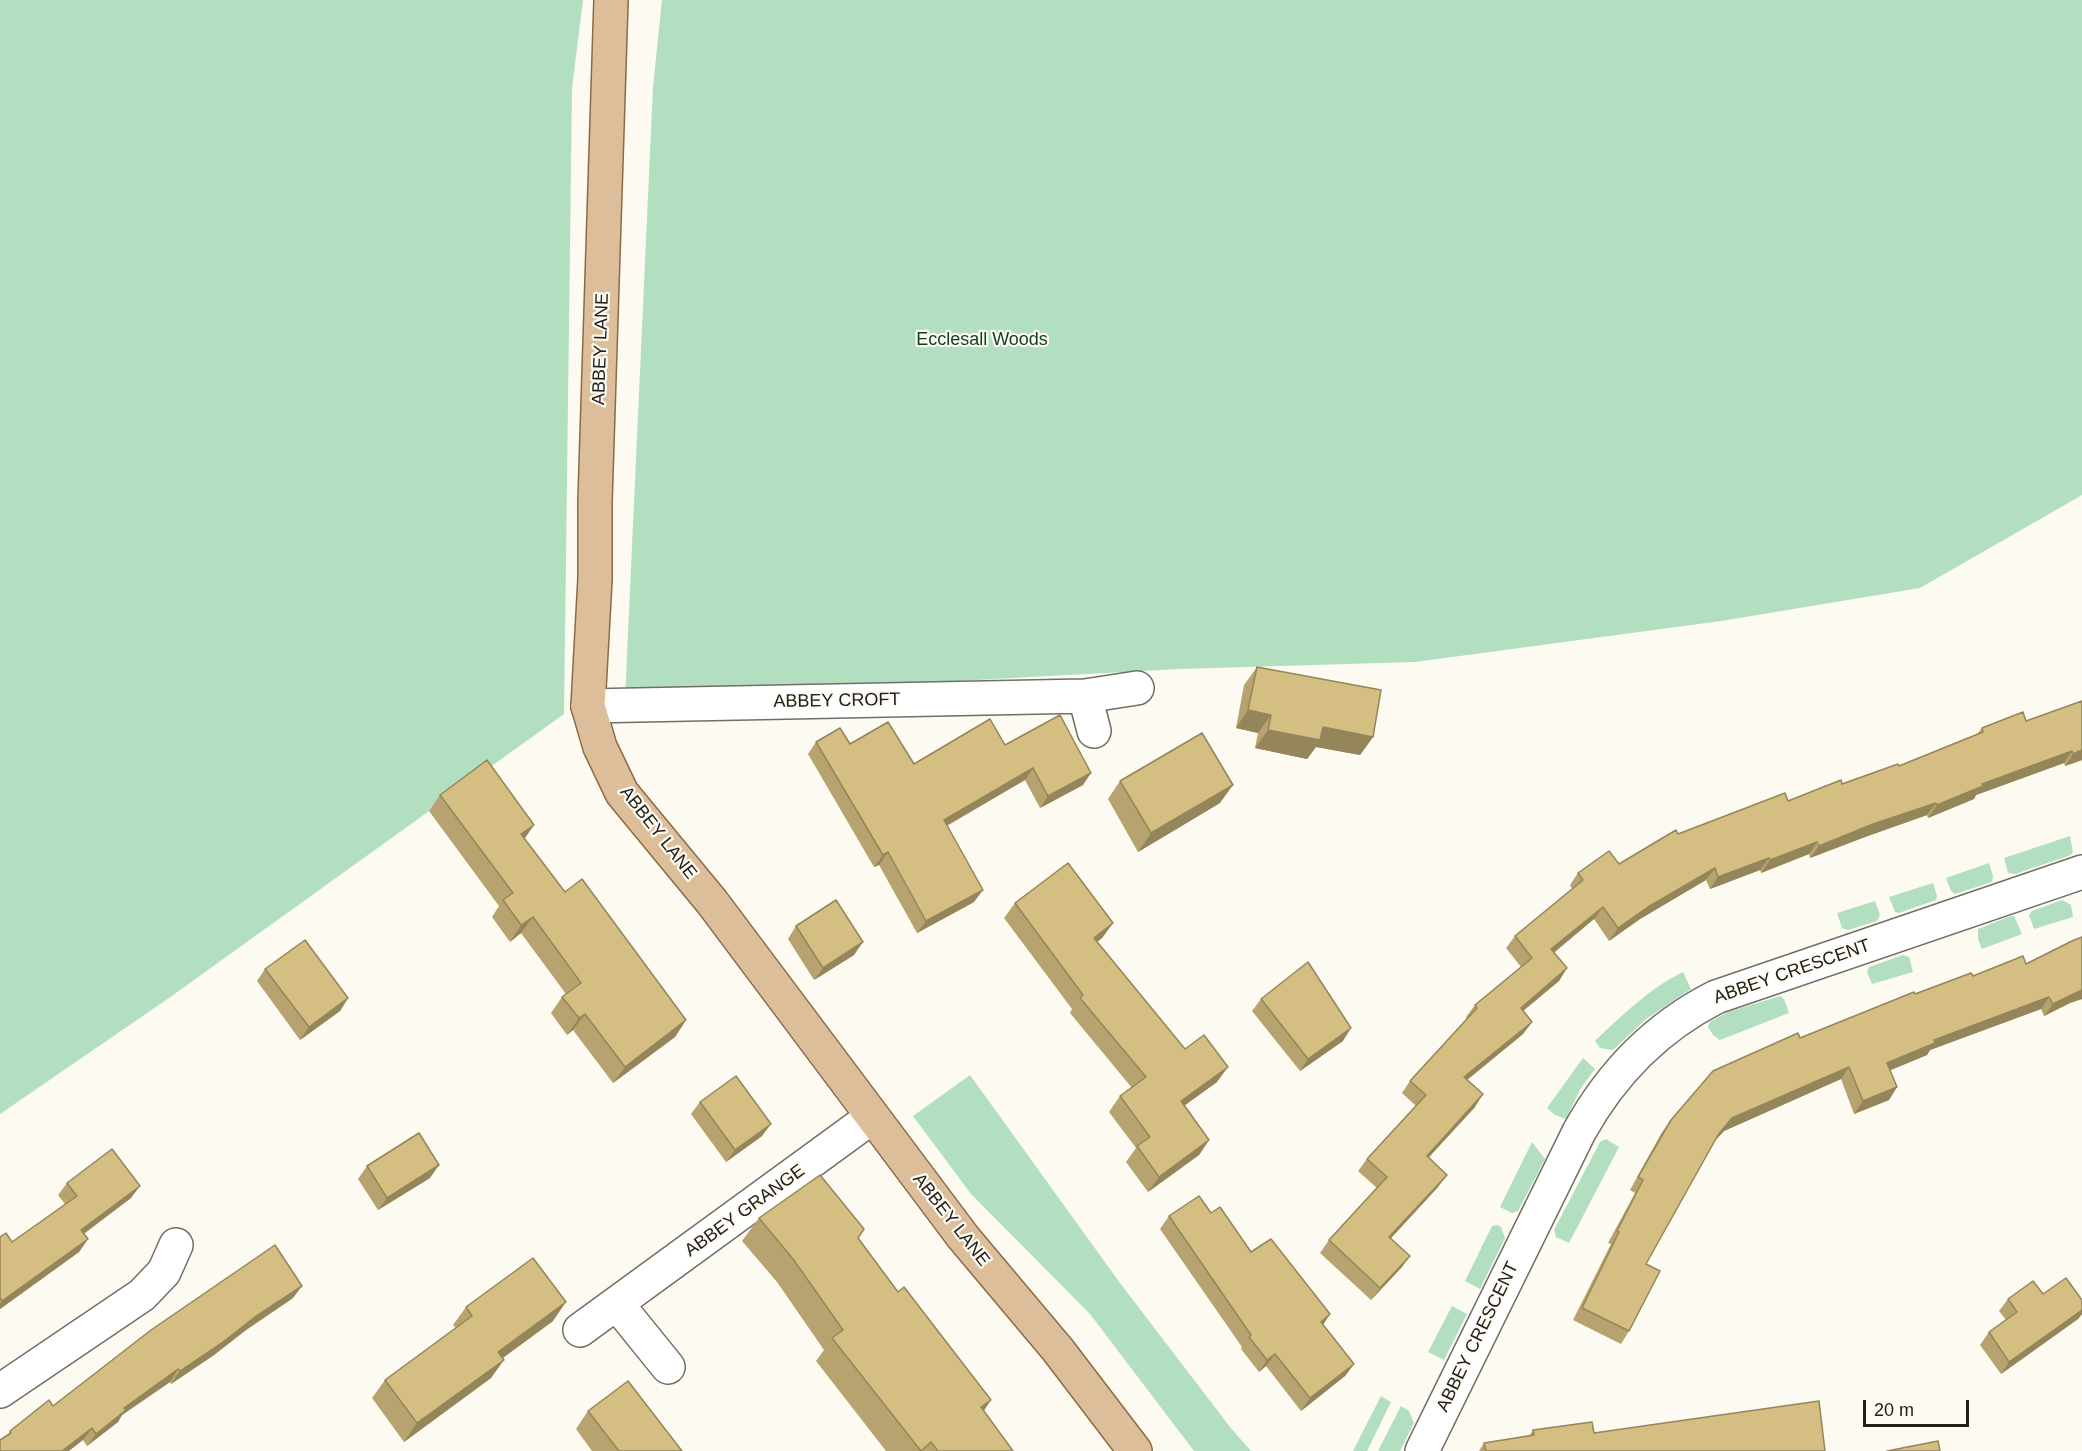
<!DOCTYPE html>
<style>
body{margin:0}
#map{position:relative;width:2082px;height:1451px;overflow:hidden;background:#fdfaf2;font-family:Arial,sans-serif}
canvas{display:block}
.scale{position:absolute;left:1863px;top:1400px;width:106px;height:27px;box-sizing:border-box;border:3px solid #21201d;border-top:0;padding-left:8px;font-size:18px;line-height:21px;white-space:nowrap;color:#21201d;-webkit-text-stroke:4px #fdfaf2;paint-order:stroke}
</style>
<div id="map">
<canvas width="2082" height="1451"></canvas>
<div class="scale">20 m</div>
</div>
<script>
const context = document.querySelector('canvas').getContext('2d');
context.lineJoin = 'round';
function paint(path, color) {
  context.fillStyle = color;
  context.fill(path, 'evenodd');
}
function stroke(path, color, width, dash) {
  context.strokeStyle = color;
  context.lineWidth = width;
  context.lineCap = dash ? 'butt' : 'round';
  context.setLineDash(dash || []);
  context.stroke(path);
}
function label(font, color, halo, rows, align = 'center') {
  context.font = font + ' Arial,sans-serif';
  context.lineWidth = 4.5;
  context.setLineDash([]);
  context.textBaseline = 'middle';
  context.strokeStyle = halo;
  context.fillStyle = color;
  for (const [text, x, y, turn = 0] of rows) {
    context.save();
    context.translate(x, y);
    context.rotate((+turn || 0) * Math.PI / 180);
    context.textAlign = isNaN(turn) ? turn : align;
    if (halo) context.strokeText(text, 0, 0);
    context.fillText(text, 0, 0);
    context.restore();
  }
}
const green = new Path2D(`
 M0 0H583L572 88 564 714 169 998 0 1114Z
 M662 0H2082V495L1920 588 1721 621 1415 662 1179 669 625 699 653 87Z
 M2070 836 2073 852 2071 855 2015 874 2008 873 2004 858Z
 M1989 863 1993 876 1992 882 1955 894 1951 891 1946 878Z
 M1933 883 1937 896 1936 900 1899 913 1895 912 1889 897Z
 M2062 900 2071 905 2073 917 2034 929 2029 915 2032 911Z
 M1875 901 1880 915 1877 921 1848 930 1842 928 1837 913Z
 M2011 916H2014L2022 934 1982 949 1978 939V929Z
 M1903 955 1909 957 1913 972 1872 984 1867 972 1869 967Z
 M1683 972 1691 989 1646 1019 1613 1050 1600 1048 1595 1041C1621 1016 1650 988 1683 972Z
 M1780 996 1784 999 1789 1013 1720 1040 1713 1035 1708 1027 1710 1022 1728 1012Z
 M1583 1058 1595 1069 1581 1088 1566 1119 1555 1115 1547 1108Z
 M970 1075 1120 1283 1230 1427 1251 1451H1194L1090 1314 971 1194 913 1116Z
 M1606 1139 1619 1147 1569 1243 1556 1237 1554 1230 1600 1142Z
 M1532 1142 1545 1159 1518 1211 1512 1213 1500 1207Z
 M1497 1225 1501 1227 1505 1238 1480 1289 1465 1281 1492 1226Z
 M1452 1306 1467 1314 1444 1360 1428 1352Z
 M1381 1396 1391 1402 1367 1451H1353Z
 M1401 1406 1409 1411 1414 1423 1400 1451H1378Z`);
const minor = new Path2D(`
 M1085 696 1094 731
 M588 706 1085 696 1137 688
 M617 1304 668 1367
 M580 1330 872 1117
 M0 1391 142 1295 164 1272 176 1245
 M1422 1451 1579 1132C1611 1074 1657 1027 1716 997L2082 872`);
const major = new Path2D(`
 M611 0 595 501V579L588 706 600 747 622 793 712 902 963 1237 1058 1350 1135 1451`);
const wall = new Path2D(`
 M1257 667 1373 737 1360 755 1316 747 1307 759 1255 748 1258 733 1236 728 1244 685Z
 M2082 701V760L2065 766 2064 763 1976 795 1974 799 1928 818 1927 815 1865 837 1810 858 1809 854 1761 873 1760 870 1710 889 1706 880 1640 919 1609 941 1594 919 1554 952 1567 968 1559 981 1523 1011 1532 1022 1523 1034 1467 1080 1475 1107 1428 1158 1438 1187 1391 1238 1410 1256 1401 1268 1371 1300 1320 1253 1329 1240 1377 1188 1358 1171 1367 1159 1416 1106 1402 1093 1410 1081 1467 1019 1466 1017 1475 1005 1521 967 1506 948 1515 936 1572 889 1570 885 1578 873 1619 864 1678 834 1788 801 1899 766 1977 734 1982 728 2026 721Z
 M816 742 850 744 914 764 1005 745 1083 785 1040 808 1025 780 947 826 974 902 917 933 879 865 874 867 808 754Z
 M1120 781 1220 803 1138 852 1108 799Z
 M440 795 525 839 565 892 686 1020 675 1037 613 1083 573 1030 567 1035 551 1013 562 997 566 994 521 933 510 942 492 917 499 906 429 811Z
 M1015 903 1113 923 1102 938 1097 942 1185 1049 1217 1082 1185 1105 1209 1140 1199 1155 1148 1192 1126 1162 1136 1148 1109 1112 1120 1096 1132 1088 1070 1013 1072 1009 1004 918Z
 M796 926 854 955 814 980 788 939Z
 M2082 937V999L2070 1003 2044 1016 2041 1009 1930 1050 1927 1055 1890 1070 1897 1087 1889 1100 1854 1114 1841 1079 1724 1131 1714 1142 1646 1264 1629 1331 1621 1344 1573 1320 1611 1244 1608 1243 1635 1193 1630 1190 1662 1132 1671 1120 1800 1038 1915 994 1973 976 2026 964Z
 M265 969 348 998 340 1011 300 1040 257 981Z
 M1261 999 1343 1041 1300 1071 1252 1011Z
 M700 1102 762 1136 726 1162 691 1114Z
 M367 1166 430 1178 378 1210 358 1179Z
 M67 1183 131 1198 84 1234 88 1239 79 1252 0 1309V1237L12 1242 65 1204 58 1195Z
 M1211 1213 1251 1252 1330 1314 1323 1325 1354 1364 1345 1376 1301 1411 1266 1366 1259 1372 1241 1349 1242 1347 1160 1229 1169 1216Z
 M759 1218 858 1238 1013 1451H886L816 1361 824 1350 777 1282 742 1241Z
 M2043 1294 2082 1300V1314L2078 1319 2001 1374 1980 1345 1989 1332 2006 1320 1999 1311 2008 1299Z
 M293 1298 246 1330 214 1355 171 1384 170 1382 122 1415 118 1422 87 1446 83 1440 7 1436 10 1431 53 1406Z
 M466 1307 553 1321 503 1358 491 1378 404 1442 372 1398 385 1380 456 1328 453 1325Z
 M588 1411 682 1451H592L576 1429Z
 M1533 1430 1594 1433 1825 1451H1479L1484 1443 1529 1436Z`);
const shadedWall = new Path2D(`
 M1248 710 1271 715 1258 733 1236 728Z
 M1323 727 1373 737 1360 755 1316 747 1307 759 1255 748 1268 730Z
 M2082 750V760L2065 766 2073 754Z
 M2072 751 2064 763 1976 795 1974 799 1928 818 1937 805 1982 784Z
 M1033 768 1025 780 935 832 944 820Z
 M1091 773 1083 785 1040 808 1048 796Z
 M1233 785 1220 803 1138 852 1151 833Z
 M1936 803 1927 815 1865 837 1810 858 1819 846 1873 824Z
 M534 825 523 841 521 834Z
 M1817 842 1809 854 1761 873 1770 860Z
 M888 852 879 865 874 867 883 855Z
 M1769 858 1760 870 1710 889 1718 877Z
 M1715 868 1706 880 1640 919 1609 941 1618 928 1648 907Z
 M983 890 974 902 917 933 926 921Z
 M1603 907 1594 919 1543 962 1551 949Z
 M533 917 521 933 510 942 521 925Z
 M1113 923 1102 938 1083 953 1094 938Z
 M863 942 854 955 814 980 823 968Z
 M1567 968 1559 981 1512 1020 1521 1008Z
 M2082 990V999L2070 1003 2044 1016 2053 1004Z
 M2049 997 2041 1009 1930 1050 1927 1055 1879 1075 1887 1063 1934 1040Z
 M348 998 340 1011 300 1040 309 1027Z
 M585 1014 573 1030 567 1035 579 1018Z
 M686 1020 675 1037 613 1083 625 1067Z
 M1532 1022 1523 1034 1456 1089 1464 1077Z
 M1351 1028 1343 1041 1300 1071 1308 1059Z
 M1228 1067 1217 1082 1170 1116 1181 1101Z
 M1849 1067 1841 1079 1724 1131 1709 1147 1718 1135 1732 1118Z
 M1897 1087 1889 1100 1854 1114 1863 1101Z
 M1483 1094 1475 1107 1418 1169 1427 1156Z
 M771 1124 762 1136 726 1162 735 1150Z
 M1209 1140 1199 1155 1148 1192 1159 1177Z
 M439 1165 430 1178 378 1210 387 1198Z
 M1447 1175 1438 1187 1381 1249 1389 1237Z
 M140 1186 131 1198 72 1242 81 1230Z
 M88 1239 79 1252 0 1309V1304L2 1301Z
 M1410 1256 1401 1268 1371 1300 1380 1288Z
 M302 1286 293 1298 246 1330 214 1355 171 1384 180 1371 255 1317Z
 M566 1302 553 1321 486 1370 498 1352Z
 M2082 1310V1314L2078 1319 2001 1374 2009 1362Z
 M1330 1314 1322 1326 1321 1322Z
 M1275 1354 1266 1366 1259 1372 1267 1360Z
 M504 1360 491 1378 404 1442 417 1423Z
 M1354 1364 1345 1376 1301 1411 1310 1398Z
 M178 1369 170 1382 122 1415 118 1422 87 1446 96 1434 124 1408Z
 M991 1400 975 1424 981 1407Z
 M92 1428 83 1440 69 1451H62Z`);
const building = new Path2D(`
 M1257 667 1381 690 1373 737 1323 727 1320 740 1268 730 1271 715 1248 710Z
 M2082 701V750L2073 754 2072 751 1982 784 1983 786 1937 805 1936 803 1873 824 1819 846 1817 842 1770 860 1769 858 1718 877 1715 868 1648 907 1618 928 1603 907 1551 949 1567 968 1521 1008 1532 1022 1464 1077 1483 1094 1427 1156 1447 1175 1389 1237 1410 1256 1380 1288 1329 1240 1387 1177 1367 1159 1426 1095 1410 1081 1477 1008 1475 1005 1532 958 1515 936 1583 880 1578 873 1609 851 1619 864 1676 830 1678 834 1785 793 1788 801 1841 780 1842 784 1898 764 1899 766 1983 732 1982 728 2023 712 2026 721Z
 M1060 715 1091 773 1048 796 1033 768 944 820 983 890 926 921 888 852 883 855 816 742 840 728 850 744 888 722 914 764 990 719 1005 745Z
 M1202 733 1233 785 1151 833 1120 781Z
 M487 760 534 825 521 834 565 892 582 879 686 1020 625 1067 585 1014 579 1018 562 997 581 983 533 917 521 925 503 900 513 893 440 795Z
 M1068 863 1113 923 1094 938 1185 1049 1204 1035 1228 1067 1181 1101 1209 1140 1159 1177 1137 1146 1150 1137 1120 1096 1146 1077 1080 998 1083 995 1015 903Z
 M836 900 863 942 823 968 796 926Z
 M2082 937V990L2053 1004 2049 997 1934 1040 1935 1043 1887 1063 1897 1087 1863 1101 1849 1067 1732 1118 1718 1135 1646 1264 1660 1271 1629 1331 1582 1308 1619 1232 1617 1231 1643 1180 1638 1177 1671 1120 1713 1071 1798 1033 1800 1038 1914 992 1915 994 1971 973 1973 976 2023 956 2026 964 2072 941Z
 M305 940 348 998 309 1027 265 969Z
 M1308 962 1351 1028 1308 1059 1261 999Z
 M736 1076 771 1124 735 1150 700 1102Z
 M419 1133 439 1165 387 1198 367 1166Z
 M112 1149 140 1186 81 1230 88 1239 2 1301 1 1299H0V1237L6 1233 12 1242 77 1196 67 1183Z
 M820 1175 864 1229 858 1238 898 1292 904 1287 991 1400 981 1407 1013 1451H938L931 1442 921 1451 832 1338 843 1330 793 1259 759 1218Z
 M1199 1196 1211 1213 1220 1207 1251 1252 1271 1239 1330 1314 1321 1322 1354 1364 1310 1398 1275 1354 1267 1360 1249 1337 1251 1335 1169 1216Z
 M275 1245 302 1286 255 1317 223 1342 180 1371 178 1369 124 1408 126 1410 96 1434 92 1428 62 1451H0V1440L11 1433 10 1431 49 1400 53 1406 151 1330Z
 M533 1258 566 1302 498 1352 504 1360 417 1423 385 1380 472 1316 466 1307Z
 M2066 1278 2082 1300V1310L2009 1362 1989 1332 2017 1312 2008 1299 2033 1281 2043 1294Z
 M628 1381 682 1451H619L588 1411Z
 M1819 1401 1825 1451H1486L1484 1443 1534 1435 1533 1430 1592 1422 1594 1433Z
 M1938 1441 1940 1451H1887Z`);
const parkNames = [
 ["Ecclesall Woods",982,340]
];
const streetNames = [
 ["ABBEY LANE",601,349,-88],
 ["ABBEY CROFT",837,701,-1],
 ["ABBEY LANE",658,833,52],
 ["ABBEY CRESCENT",1792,972,-19],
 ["ABBEY GRANGE",745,1211,-36],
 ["ABBEY LANE",951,1220,52],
 ["ABBEY CRESCENT",1478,1337,-64]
];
paint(green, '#b1dfc0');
stroke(minor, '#716e67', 36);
stroke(major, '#8d6a43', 36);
stroke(minor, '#fff', 33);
stroke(major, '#ddbe9b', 33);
paint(wall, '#b6a36f');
paint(shadedWall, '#94855a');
paint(building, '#d4be81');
stroke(building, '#94855a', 1.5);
label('18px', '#0d3d23', '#fdfaf2', parkNames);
label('18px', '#21201d', '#fdfaf2', streetNames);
</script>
